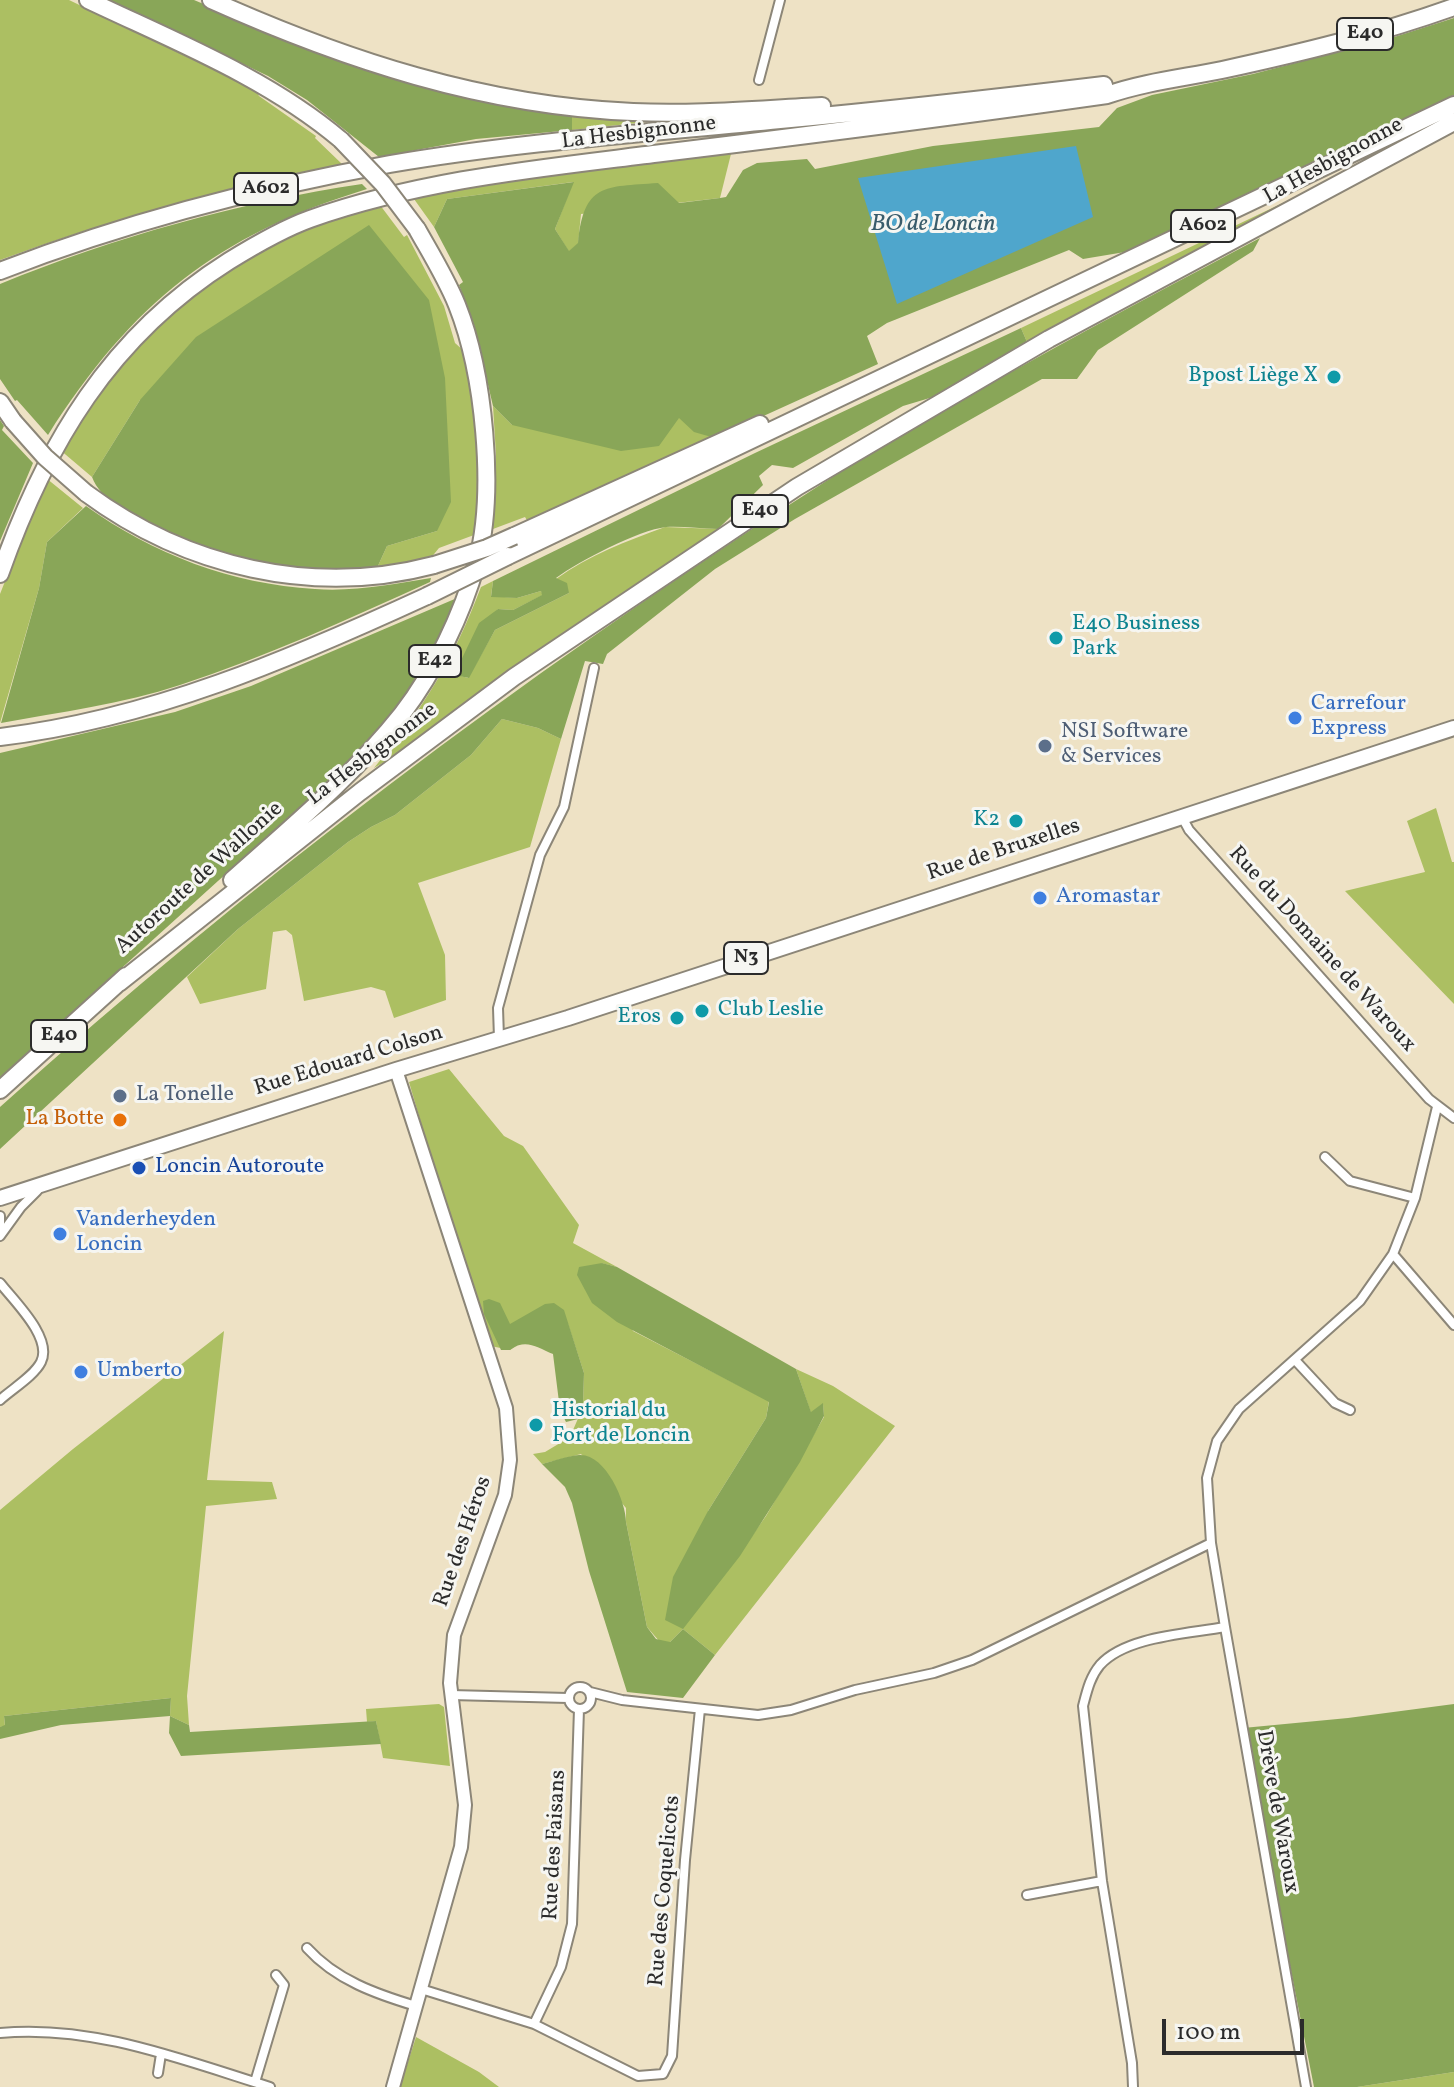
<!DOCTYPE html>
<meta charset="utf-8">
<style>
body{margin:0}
#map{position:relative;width:1454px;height:2087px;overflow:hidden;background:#eee2c5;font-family:Vollkorn,serif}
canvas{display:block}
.scale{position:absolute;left:1162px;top:2019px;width:142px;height:36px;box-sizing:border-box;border:4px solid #2b2b2b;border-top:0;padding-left:10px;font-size:24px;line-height:28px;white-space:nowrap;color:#2b2b2b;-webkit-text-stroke:6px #f6f6f2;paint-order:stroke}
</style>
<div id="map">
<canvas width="1454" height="2087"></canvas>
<div class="scale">100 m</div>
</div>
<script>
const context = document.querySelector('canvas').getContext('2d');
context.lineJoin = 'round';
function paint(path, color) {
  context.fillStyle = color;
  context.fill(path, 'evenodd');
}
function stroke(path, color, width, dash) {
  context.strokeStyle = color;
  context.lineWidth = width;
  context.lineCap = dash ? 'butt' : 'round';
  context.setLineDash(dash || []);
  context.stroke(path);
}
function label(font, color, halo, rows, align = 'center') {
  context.font = font + ' Vollkorn,serif';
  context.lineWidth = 6;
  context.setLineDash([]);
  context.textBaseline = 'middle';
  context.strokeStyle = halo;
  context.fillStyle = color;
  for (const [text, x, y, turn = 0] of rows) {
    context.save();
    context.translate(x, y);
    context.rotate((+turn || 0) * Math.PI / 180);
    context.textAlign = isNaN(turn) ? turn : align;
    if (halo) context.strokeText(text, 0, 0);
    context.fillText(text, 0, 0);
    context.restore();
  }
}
const green = new Path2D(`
 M0 0H69L256 90 259 96 316 136 315 138 342 164C225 187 112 219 0 260Z
 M572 114 646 119V122L572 130Z
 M732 150 720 198 581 214 578 244 569 252 555 229 573 182 447 199 434 227 414 199 472 186Z
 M1291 199 1293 202 1027 342 1021 328Z
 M380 205 404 237 407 235 444 306 455 343 464 351 475 396 479 441V486L474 535 439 548 430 559 377 568 387 546 437 531 140 400 92 477 59 449 127 354 203 286 276 241 316 223Z
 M493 406 512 425 679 417 715 438 528 522 525 517 493 529 496 455Z
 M46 478 83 508 47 542 39 588 0 723V594Z
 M665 527 718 529 557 638 396 755 374 768C424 707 453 661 481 587L493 581 491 596 517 598 541 591 543 595 513 610 498 609 454 674 468 678 495 630 569 593 556 579C589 555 627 541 665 527Z
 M502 719 538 728 561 739 530 847 418 883 445 955 446 1000 394 1018 385 991 371 987 304 1001 292 935 286 930 273 932 266 989 200 1004 187 977 238 929 348 842 371 827 395 815 471 755Z
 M1436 808 1452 862H1454V1004L1345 891 1425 872 1407 821Z
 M449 1069 504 1136 523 1146 579 1225 573 1243 617 1267 601 1263 633 1331 769 1401 766 1418 708 1511 725 1574 766 1516 824 1417 823 1404 811 1413 796 1369 833 1386 895 1426 715 1655 683 1629 670 1642H660L647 1627 626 1522V1508L581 1454 542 1464 533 1454 545 1452 570 1437 583 1407 584 1373 568 1324 528 1343 517 1345 510 1350 486 1345 409 1082Z
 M224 1331 207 1480 272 1482 277 1499 206 1506 187 1696 189 1725 170 1716 171 1698 4 1716 5 1726 0 1727V1510L73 1449Z
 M439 1704 444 1707 450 1766 383 1758 376 1721 367 1722 366 1709Z
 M416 2037 479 2072 499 2087H400Z
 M1454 2072V2087H1357Z`);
const forest = new Path2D(`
 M110 0H194L320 53 372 71 432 89 499 103 572 114V130L476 139 379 157 307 100 268 76Z
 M1454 18V95L1125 252 1083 259 1069 250 887 323 867 336 878 364 715 438 694 432 679 418 659 446 621 451 512 425 493 406 474 325 459 285 463 282 434 227 447 199 574 182 555 229 569 251 578 243C584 183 604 187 658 183L679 203 720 198 726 197 743 170 757 163 807 159 815 169 933 146 1099 127 1117 108 1152 95 1253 74 1388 39Z
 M362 184 367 189C217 235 132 303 48 435L17 400 15 401 0 379V284C115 237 240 202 362 184Z
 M369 225 429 300 445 378 451 502 437 531 387 546 377 568C289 575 227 561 148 523 126 512 101 500 92 477L140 400 196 337Z
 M1260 238 1253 251 1098 350 1077 379H1042L795 519 715 569 607 654 603 664 585 661 561 739 538 728 502 719 471 755 395 815 371 827 348 842 238 929 0 1149V1107C251 881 519 678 803 496 950 401 1106 320 1260 238Z
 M1021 328 1027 342 933 397 903 406 793 468 772 465 759 476 763 485 718 529C701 529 683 526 666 527 639 530 579 561 556 578L567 583 569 593 495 630 469 678 454 675 479 623 498 609 513 610 542 595 541 591 517 598 491 597 493 581 755 453Z
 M0 420 4 426 2 430 33 463 0 541Z
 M86 506C153 554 231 584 315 589 354 592 393 584 431 578L430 582C348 619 266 657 180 685 122 704 61 712 1 723L39 588 47 542Z
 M457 598C440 641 420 682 392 719 381 733 366 746 353 759L0 1078V753L175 712 251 686Z
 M602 1263 617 1267 796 1369 811 1412 823 1403 824 1416 800 1462 740 1556 683 1629 715 1655 683 1698 627 1692 589 1571 572 1503 565 1487 542 1464C554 1461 567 1456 579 1455 605 1453 626 1501 626 1522L647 1627 656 1639 670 1642 683 1629 665 1620 673 1577 708 1511 766 1418 769 1402 617 1322 592 1303 577 1275 579 1267Z
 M489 1299 500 1303 510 1324 545 1304 554 1303 564 1310 584 1373 583 1407 578 1419 566 1422 560 1410 553 1354C537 1347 525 1338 510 1350H501L484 1314 483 1301Z
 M171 1698 170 1716 189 1725 190 1732 376 1721 381 1744 181 1756 169 1733 170 1716 61 1725 0 1739V1727L5 1725 4 1716Z
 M1454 1704V2072L1357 2087H1314L1243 1728 1348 1718Z`);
const water = new Path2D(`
 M1076 146 1093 217 897 304 858 178Z`);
const street = new Path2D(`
 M759 80 780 0
 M1182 817 1189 830 1429 1099 1454 1118
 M499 1038 498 1008 540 855 564 807 594 668
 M1325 1157 1350 1181 1415 1198
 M0 1216V1228
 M0 1236 21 1207 37 1191
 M1393 1254 1454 1325
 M0 1283C14 1301 53 1338 41 1362 34 1376 12 1389 0 1400
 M1295 1360 1335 1403 1350 1410
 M569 1698a11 11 0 1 1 22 0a11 11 0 1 1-22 0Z
 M590 1692 622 1700 758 1715 791 1710 855 1690 934 1673 972 1660 1211 1543
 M451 1695 568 1698
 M1027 1895 1102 1881
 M307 1948C336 1980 376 1994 416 2006
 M421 1989 534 2024 638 2076 663 2074 672 2056 685 1860 700 1709
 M534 2024 561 1967 572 1924 579 1709
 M0 2033C92 2024 183 2060 270 2087
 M158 2073 161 2054
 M255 2082 284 1985 276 1975
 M1133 2087 1132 2063 1102 1881 1083 1706C1087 1691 1090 1677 1100 1665 1126 1636 1188 1634 1225 1627
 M1306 2087 1225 1627 1211 1543 1207 1478 1217 1441 1239 1409 1360 1301 1393 1254 1415 1198 1437 1107`);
const secondary = new Path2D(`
 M393 2087 461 1847 465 1805 450 1683 454 1635 505 1495 510 1460 506 1408 396 1070`);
const primary = new Path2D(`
 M0 1198 396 1070 568 1018 1454 728`);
const highway = new Path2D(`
 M88 0C174 41 268 78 341 140
 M211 0C345 60 484 106 633 112 696 115 759 109 822 106
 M0 271C126 222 257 188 390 164 519 142 649 133 780 120 888 110 996 98 1104 85
 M0 402 13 421
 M86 493C186 567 313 597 434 565
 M514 536 760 424
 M508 556 1454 105
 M0 574C46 444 110 336 229 261 255 245 282 229 310 219 423 179 544 168 662 153 810 135 959 116 1107 95 1145 82 1183 78 1222 70 1300 53 1379 34 1454 7
 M0 737C151 719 290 659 427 596
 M232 880C290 828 353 776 402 714 435 671 462 615 477 562 496 491 484 373 457 305 446 278 431 254 417 229
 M119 983 360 792 514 677 797 487 1049 339 1454 122
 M0 1090 126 976`);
const highwayBridge = new Path2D(`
 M341 140 383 184 417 229
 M13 421 45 457 86 493
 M434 565 487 548 514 536
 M427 596 508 556`);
const markers = [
 [1334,377,8,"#0f9aa8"],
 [1056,638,8,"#0f9aa8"],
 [1295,718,8,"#3f7fe0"],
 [1045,746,8,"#5c6f8a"],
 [1016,821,8,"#0f9aa8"],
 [1040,898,8,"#3f7fe0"],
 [702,1011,8,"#0f9aa8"],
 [677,1018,8,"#0f9aa8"],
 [120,1096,8,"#5c6f8a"],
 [120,1120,8,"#e8710a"],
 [139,1168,8,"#1a4fb4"],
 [60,1234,8,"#3f7fe0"],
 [81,1372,8,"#3f7fe0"],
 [536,1425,8,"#0f9aa8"]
];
const shields = [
 [1365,34,56],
 [266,189,64],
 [1203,226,64],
 [760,511,56],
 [435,661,52],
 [746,958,44],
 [59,1036,56]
];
const shieldNames = [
 ["E40",1365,34],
 ["A602",266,189],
 ["A602",1203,226],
 ["E40",760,511],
 ["E42",435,661],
 ["N3",746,958],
 ["E40",59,1036]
];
const streetNames = [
 ["La Hesbignonne",639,134,-7],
 ["La Hesbignonne",1334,162,-29],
 ["La Hesbignonne",373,755,-37],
 ["Rue de Bruxelles",1004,851,-18],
 ["Autoroute de Wallonie",200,879,-42],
 ["Rue du Domaine de Waroux",1321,950,48],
 ["Rue Edouard Colson",349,1062,-17],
 ["Rue des Héros",464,1542,-71],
 ["Drève de Waroux",1276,1812,80],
 ["Rue des Faisans",556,1845,-87],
 ["Rue des Coquelicots",666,1891,-85]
];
const cultureNames = [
 ["Bpost Liège X",1318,377],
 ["E40 Business",1072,625,"left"],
 ["Park",1072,650,"left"],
 ["K2",1000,821],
 ["Club Leslie",718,1011,"left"],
 ["Eros",661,1018],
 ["Historial du",552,1412,"left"],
 ["Fort de Loncin",552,1437,"left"]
];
const shopNames = [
 ["Carrefour",1311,705],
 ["Express",1311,730],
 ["Aromastar",1056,898],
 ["Vanderheyden",76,1221],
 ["Loncin",76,1246],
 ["Umberto",97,1372]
];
const serviceNames = [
 ["NSI Software",1061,733],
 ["& Services",1061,758],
 ["La Tonelle",136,1096]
];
const foodNames = [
 ["La Botte",104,1120]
];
const transitNames = [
 ["Loncin Autoroute",155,1168]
];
const waterNames = [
 ["BO de Loncin",933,226]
];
paint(green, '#acbf62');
paint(forest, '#89a658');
paint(water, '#4fa6cc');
stroke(street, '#8c8678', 12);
stroke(secondary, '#8c8678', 16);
stroke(primary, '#8c8678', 18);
stroke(highway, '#8c8678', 20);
stroke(street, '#fff', 8);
stroke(secondary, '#fff', 12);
stroke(primary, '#fff', 14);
stroke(highway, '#fff', 16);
stroke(highwayBridge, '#8c8678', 20, []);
stroke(highwayBridge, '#fff', 16);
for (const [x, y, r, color] of markers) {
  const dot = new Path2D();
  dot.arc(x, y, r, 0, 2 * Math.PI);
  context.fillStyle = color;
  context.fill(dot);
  stroke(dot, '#f6f6f2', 3);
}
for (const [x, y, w] of shields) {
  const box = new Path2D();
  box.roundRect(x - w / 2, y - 16, w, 32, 6);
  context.fillStyle = '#f6f6f2';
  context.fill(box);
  stroke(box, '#2b2b2b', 2);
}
label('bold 20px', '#2b2b2b', null, shieldNames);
label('22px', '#2b2b2b', '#f6f6f2', streetNames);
label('22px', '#0d838f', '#f6f6f2', cultureNames, 'right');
label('22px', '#366cbe', '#f6f6f2', shopNames, 'left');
label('22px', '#4e5e75', '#f6f6f2', serviceNames, 'left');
label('22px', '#c56008', '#f6f6f2', foodNames, 'right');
label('22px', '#164399', '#f6f6f2', transitNames, 'left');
label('italic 24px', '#395c6b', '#f6f6f2', waterNames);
</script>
